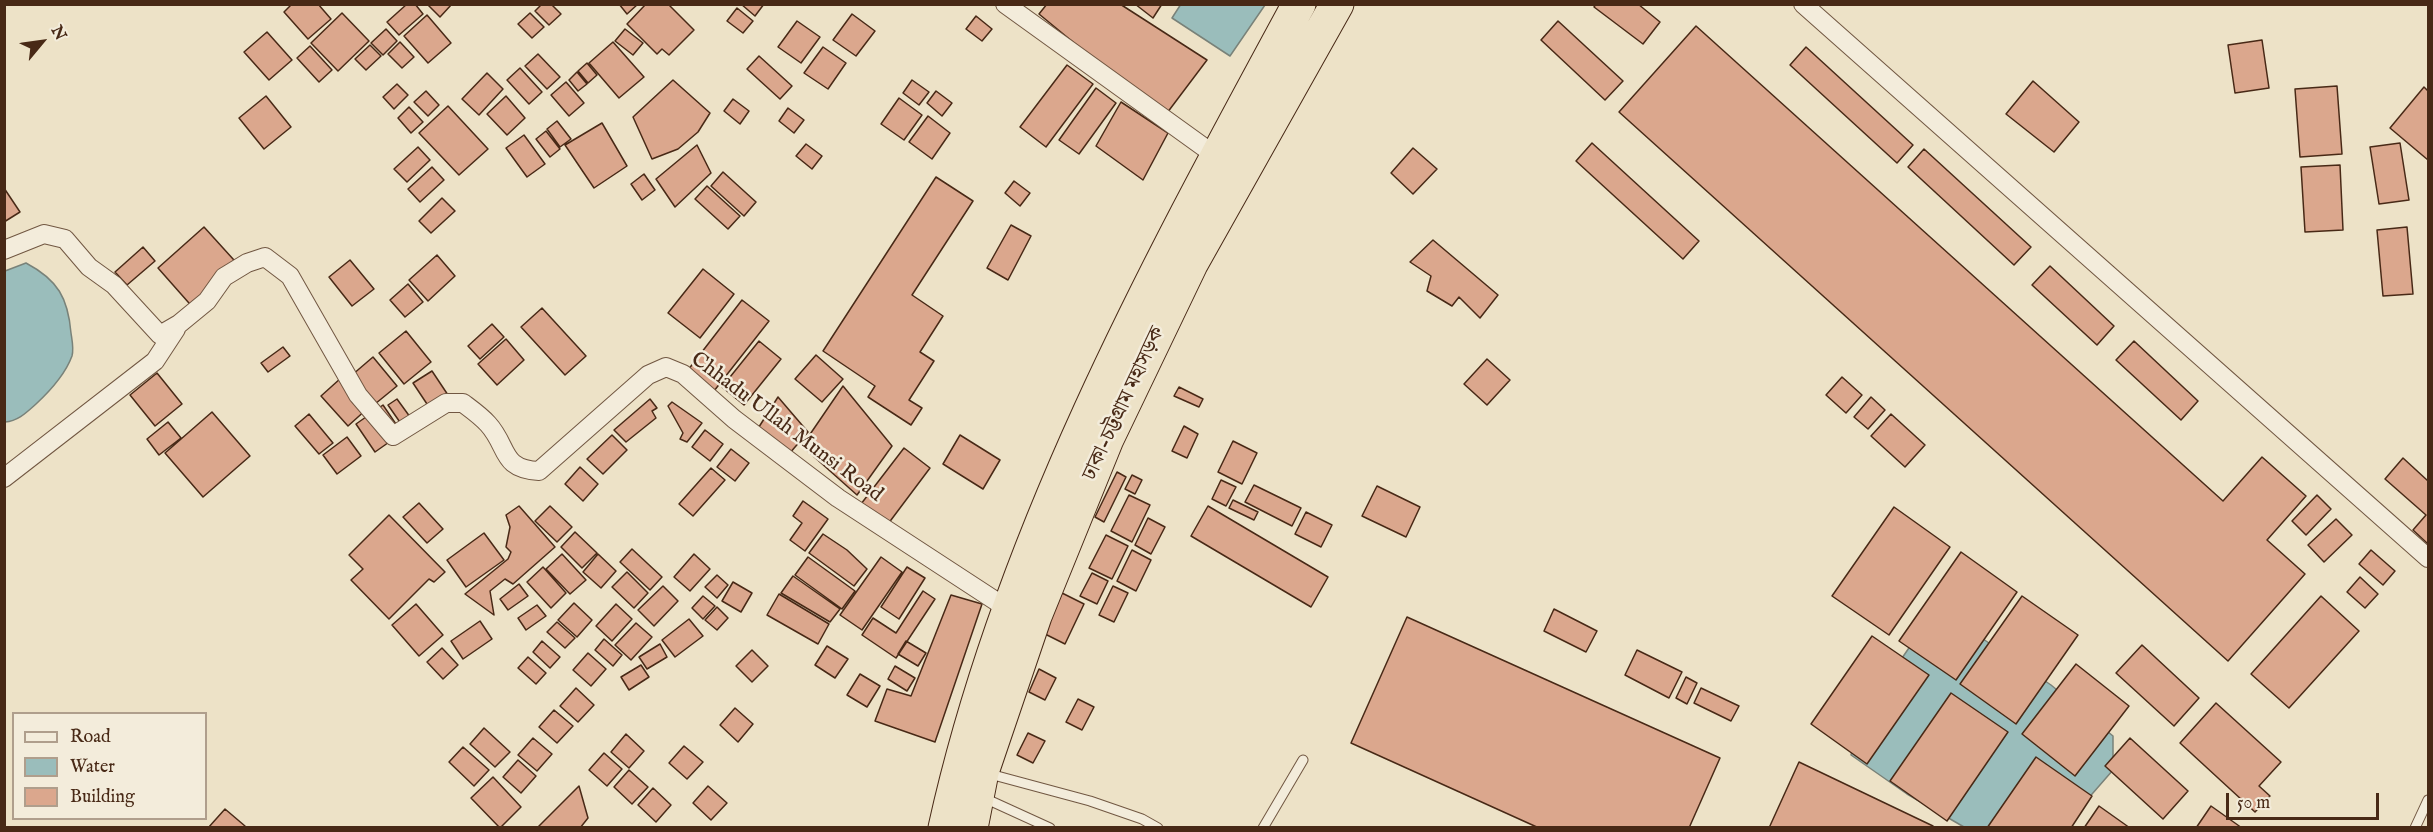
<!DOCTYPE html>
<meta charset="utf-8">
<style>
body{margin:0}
#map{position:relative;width:2433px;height:832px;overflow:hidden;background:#ede2c7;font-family:"IM FELL English",serif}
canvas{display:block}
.frame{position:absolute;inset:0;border:6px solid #482916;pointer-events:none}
.legend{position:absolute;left:12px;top:712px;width:195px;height:108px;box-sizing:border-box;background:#f3ecdb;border:2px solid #af9e8c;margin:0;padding:8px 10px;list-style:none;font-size:18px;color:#482916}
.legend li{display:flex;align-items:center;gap:12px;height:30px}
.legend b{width:30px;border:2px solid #af9e8c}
.north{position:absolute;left:12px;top:12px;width:60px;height:60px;-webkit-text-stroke:4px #f3ecdb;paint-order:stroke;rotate:61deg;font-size:16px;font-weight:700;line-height:24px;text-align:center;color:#482916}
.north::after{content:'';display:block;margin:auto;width:21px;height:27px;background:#482916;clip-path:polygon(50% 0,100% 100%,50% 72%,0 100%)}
.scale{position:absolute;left:2226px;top:793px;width:153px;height:27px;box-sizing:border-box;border:3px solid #482916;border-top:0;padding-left:8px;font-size:18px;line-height:21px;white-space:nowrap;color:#482916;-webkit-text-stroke:4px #f3ecdb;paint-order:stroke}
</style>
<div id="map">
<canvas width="2433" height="832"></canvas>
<div class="frame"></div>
<ul class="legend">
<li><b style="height:8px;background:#f3ecdb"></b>Road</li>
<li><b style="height:16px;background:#9abdbb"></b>Water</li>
<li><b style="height:16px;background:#dba78d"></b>Building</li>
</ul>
<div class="north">N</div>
<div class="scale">50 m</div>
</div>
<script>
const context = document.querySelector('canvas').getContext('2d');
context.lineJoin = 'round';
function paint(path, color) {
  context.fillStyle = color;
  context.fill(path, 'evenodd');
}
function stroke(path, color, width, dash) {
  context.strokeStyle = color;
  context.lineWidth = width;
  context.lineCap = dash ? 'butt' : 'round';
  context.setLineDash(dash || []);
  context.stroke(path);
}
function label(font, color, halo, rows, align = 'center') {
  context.font = font + ' "IM FELL English","Noto Serif Bengali",serif';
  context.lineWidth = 5;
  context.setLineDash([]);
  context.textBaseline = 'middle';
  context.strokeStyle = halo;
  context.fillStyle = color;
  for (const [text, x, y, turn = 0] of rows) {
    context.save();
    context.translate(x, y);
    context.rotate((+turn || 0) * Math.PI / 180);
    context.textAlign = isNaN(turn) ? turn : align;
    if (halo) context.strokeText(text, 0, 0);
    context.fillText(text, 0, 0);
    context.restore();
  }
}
const water = new Path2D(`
 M1181 4H1265V5L1230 56 1172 18Z
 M26 263C58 280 68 298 71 333 72 340 74 349 72 356 65 375 50 391 36 404 26 413 18 421 5 422V271Z
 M1958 622 2051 685 2113 736V770L2079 809 2052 827H1964L1907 794 1851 755 1860 719 1911 645Z`);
const building = new Path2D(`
 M292 4H318L331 19 308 39 284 12Z
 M407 4H415L423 14 399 35 387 22Z
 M427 4H452L440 17Z
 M542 4H551L561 14 549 25 535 11Z
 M619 4H638L627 14Z
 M646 4H668L694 30 669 55 662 49 657 54 627 24Z
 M741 4H764L755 16Z
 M1047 4H1120L1207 60 1164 117 1039 14Z
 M1135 4H1162L1153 18Z
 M1596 4H1638L1660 22 1643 44 1594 7Z
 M737 8 753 21 743 33 727 21Z
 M342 13 369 41 338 71 311 43Z
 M530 13 544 27 532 38 518 24Z
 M852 14 875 31 856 56 833 40Z
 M427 15 451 43 428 63 404 36Z
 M976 16 992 29 982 41 966 29Z
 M797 21 820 37 801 63 778 47Z
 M1558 21 1623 81 1605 100 1541 40Z
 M1696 26 2223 501 2262 457 2306 496 2267 540 2305 574 2228 661 1619 112Z
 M386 29 397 41 383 55 371 43Z
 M625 29 643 43 633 55 615 41Z
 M267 32 292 60 269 80 244 52Z
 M2262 40 2269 88 2235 93 2228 45Z
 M400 42 414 57 402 68 388 54Z
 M613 42 644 77 619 98 589 63Z
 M370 45 381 56 366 70 355 59Z
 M310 46 332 70 319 82 297 58Z
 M823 47 846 63 828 89 804 73Z
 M1806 47 1913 145 1897 163 1790 65Z
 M538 54 560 77 547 89 525 66Z
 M759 56 792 86 780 99 747 69Z
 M587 63 597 75 588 83 578 71Z
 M1067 65 1093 84 1046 147 1020 127Z
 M520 68 542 92 529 104 507 80Z
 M577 72 587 84 578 91 569 80Z
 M487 73 503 89 479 115 462 99Z
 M673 80 710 113 698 132 678 149 652 159 633 117Z
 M912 80 929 92 919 105 903 93Z
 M2033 81 2079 122 2054 152 2006 114Z
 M566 82 584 103 569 116 551 95Z
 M397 84 408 95 394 109 383 97Z
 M2337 86 2342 154 2300 157 2295 89Z
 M2424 87 2428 91V160L2390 128Z
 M1096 88 1116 103 1079 154 1059 140Z
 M426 91 439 105 428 116 414 102Z
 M936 91 952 103 942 116 927 103Z
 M266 96 291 127 264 149 239 118Z
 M506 96 525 118 507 135 487 114Z
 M899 98 922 115 904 140 881 124Z
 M733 99 749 111 740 124 724 111Z
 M1121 102 1168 133 1143 180 1096 146Z
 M448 106 488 149 459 175 419 133Z
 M409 107 423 122 411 133 398 118Z
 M788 108 804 120 794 133 779 121Z
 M928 116 950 133 932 159 909 142Z
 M557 121 571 139 560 147 547 129Z
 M602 123 627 166 594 188 565 145Z
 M546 131 560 149 550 157 536 139Z
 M524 135 545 164 527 177 506 148Z
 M1592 143 1699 241 1683 259 1576 161Z
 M2400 143 2409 200 2379 204 2370 147Z
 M806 144 822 156 812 169 796 156Z
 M697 145 711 173 675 207 656 179Z
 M418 147 430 160 407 182 394 169Z
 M1413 148 1437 169 1413 194 1391 173Z
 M1924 149 2031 247 2014 265 1908 167Z
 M2340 165 2343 230 2305 232 2301 167Z
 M432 167 444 180 420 202 408 189Z
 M723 172 756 202 744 216 711 186Z
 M644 174 655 190 642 200 631 184Z
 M936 177 973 201 912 295 943 316 920 352 934 361 909 400 922 408 911 425 868 397 875 386 823 351Z
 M1014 181 1030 193 1020 206 1005 193Z
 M707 186 740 216 728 229 695 199Z
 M4 188 20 212 4 222Z
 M442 198 455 211 431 233 419 221Z
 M1011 225 1031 236 1008 280 987 268Z
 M204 227 243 270 196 311 158 268Z
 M2407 227 2413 294 2383 296 2377 230Z
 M1433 240 1498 295 1480 318 1459 297 1452 306 1427 291 1431 276 1410 262Z
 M143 247 155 261 127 285 115 272Z
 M437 255 455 276 428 301 409 280Z
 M350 260 374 289 352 306 329 277Z
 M2050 266 2114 326 2097 345 2032 285Z
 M703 269 734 294 700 338 668 313Z
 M408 284 423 302 405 317 390 300Z
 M742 300 769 321 714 391 688 370Z
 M542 308 586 356 565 375 521 327Z
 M492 324 504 337 480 359 468 346Z
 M406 331 431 362 404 384 379 353Z
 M506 339 524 360 497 385 478 364Z
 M759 341 781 359 744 405 722 387Z
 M2134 341 2198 401 2181 420 2116 360Z
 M283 347 290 356 268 372 261 363Z
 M816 355 843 379 822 402 795 379Z
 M373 357 397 386 375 404 352 375Z
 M1487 359 1510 380 1487 405 1464 384Z
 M432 371 452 401 433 413 413 383Z
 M157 373 182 404 155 426 130 395Z
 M1842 377 1862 395 1846 413 1826 395Z
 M341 378 368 408 348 426 321 396Z
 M843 386 892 446 857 495 802 446Z
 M1179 387 1203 399 1199 407 1174 396Z
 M778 397 808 432 789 454 757 430Z
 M1871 397 1885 410 1868 429 1854 417Z
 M397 399 413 421 404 428 388 405Z
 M650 399 657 408 652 411 656 418 626 442 614 430Z
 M672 402 702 423 687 442 680 439 683 433 668 406Z
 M383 405 402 433 375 452 356 424Z
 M212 412 250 456 203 497 165 453Z
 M309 414 333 443 319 454 295 426Z
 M1891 414 1925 445 1905 467 1871 436Z
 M168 422 181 438 159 455 147 439Z
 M1184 426 1198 434 1187 458 1172 451Z
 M705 430 723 444 710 461 692 447Z
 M612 435 627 450 603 474 587 459Z
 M960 435 1000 460 983 489 943 464Z
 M347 437 361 456 337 474 323 455Z
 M1233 441 1257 453 1242 484 1218 472Z
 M904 448 930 468 888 524 861 504Z
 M731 449 749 463 735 481 717 467Z
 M2403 458 2428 481V544L2413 530 2426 515 2385 479Z
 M580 467 598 484 583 501 565 484Z
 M711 468 725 480 693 516 679 504Z
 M1117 472 1126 477 1104 522 1095 517Z
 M1132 475 1142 480 1135 494 1125 489Z
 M1221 480 1236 487 1226 506 1212 499Z
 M1254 485 1301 508 1292 526 1245 502Z
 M1377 486 1420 507 1406 537 1362 516Z
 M1129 495 1150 505 1132 542 1111 531Z
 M2317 495 2331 509 2306 535 2292 521Z
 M1233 500 1258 512 1254 520 1229 508Z
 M803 501 828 519 805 551 790 540 802 523 793 516Z
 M419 503 443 529 427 543 403 517Z
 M519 506 555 547 513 584 505 579 490 591 494 615 465 594 508 559 511 552 506 547 510 527 506 515Z
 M550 506 572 527 557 542 535 521Z
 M1208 506 1328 577 1311 607 1191 536Z
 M1894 507 1950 547 1889 635 1832 596Z
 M1306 512 1332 525 1321 547 1295 534Z
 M389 515 445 572 434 582 429 579 389 619 351 580 363 569 349 555Z
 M1148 518 1165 527 1151 554 1135 545Z
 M2336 519 2352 535 2324 562 2308 545Z
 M575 532 597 553 582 568 561 547Z
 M484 533 504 560 466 587 447 560Z
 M823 534 847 550 867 569 854 586 809 553Z
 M1106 535 1128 546 1112 579 1089 568Z
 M632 549 662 577 650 590 620 562Z
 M1132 550 1151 560 1136 591 1117 581Z
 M2371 550 2395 571 2383 585 2359 564Z
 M1961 552 2017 592 1956 680 1899 641Z
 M562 554 586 580 570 594 546 569Z
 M598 554 616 571 601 588 583 572Z
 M694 554 710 569 690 591 674 577Z
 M808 557 855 591 842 609 795 575Z
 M881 557 902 572 862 630 840 615Z
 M543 567 566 593 551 608 527 582Z
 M907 567 925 578 899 619 881 607Z
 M627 572 648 593 634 608 612 587Z
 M1092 573 1108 581 1097 604 1080 596Z
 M717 575 728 585 717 598 705 587Z
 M793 576 840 609 830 622 781 593Z
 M2360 577 2378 594 2365 608 2347 592Z
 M733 582 752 593 741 612 722 601Z
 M519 584 528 596 508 610 500 599Z
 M663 586 678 601 654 626 638 610Z
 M1113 586 1128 593 1114 622 1099 615Z
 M923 591 935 599 896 658 862 635 873 618 896 633Z
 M1062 593 1084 604 1065 644 1043 633Z
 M779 594 829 624 818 644 767 615Z
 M951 595 982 604 935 742 875 721 887 689 911 696Z
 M703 596 715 606 703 619 692 608Z
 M2022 596 2078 635 2016 724 1960 684Z
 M2321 596 2359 631 2289 708 2251 674Z
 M574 603 592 620 577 637 558 620Z
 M416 604 443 635 419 656 392 625Z
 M616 604 632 619 612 641 596 626Z
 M537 605 546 616 526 630 518 618Z
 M717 607 728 618 717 630 705 620Z
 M1554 609 1597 631 1586 652 1544 631Z
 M1407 617 1720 758 1689 828H1539L1351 743Z
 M689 619 703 636 675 657 662 640Z
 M480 621 492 639 463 659 451 641Z
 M557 622 575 638 565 648 547 632Z
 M636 623 652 637 631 660 615 645Z
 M1872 636 1929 675 1867 764 1811 724Z
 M604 639 622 655 613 666 595 650Z
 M542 641 560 657 550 668 533 652Z
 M906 641 926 653 918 666 898 654Z
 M660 644 667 657 647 669 639 657Z
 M2142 645 2199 698 2174 726 2116 673Z
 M827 646 848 659 835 678 815 665Z
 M442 648 458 665 443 679 427 662Z
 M752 650 768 666 752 682 736 666Z
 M1637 650 1682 672 1669 698 1625 675Z
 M588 653 606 669 591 686 573 670Z
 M528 657 546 673 536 684 518 668Z
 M2076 664 2129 706 2075 776 2022 734Z
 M641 665 649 677 629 690 621 677Z
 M895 666 915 678 907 691 888 679Z
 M1039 669 1056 678 1045 700 1029 692Z
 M860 674 880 686 867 707 847 695Z
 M1686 677 1697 683 1687 704 1676 698Z
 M576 688 594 705 578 722 560 706Z
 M1701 688 1739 706 1731 721 1694 703Z
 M1951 693 2008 732 1947 821 1890 781Z
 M1078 699 1094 707 1082 730 1066 722Z
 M2216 703 2281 762 2259 786 2270 796 2255 812 2180 743Z
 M735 708 753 724 738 742 720 725Z
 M554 710 573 726 557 743 539 727Z
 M484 728 510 752 495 767 470 744Z
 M1028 733 1045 741 1033 763 1017 755Z
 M626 734 644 751 629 768 611 752Z
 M533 738 552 754 537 771 518 755Z
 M2130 738 2188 791 2163 819 2105 766Z
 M684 746 703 762 687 779 669 763Z
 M463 747 489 770 474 786 449 762Z
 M604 753 622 769 607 786 589 770Z
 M2036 757 2092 796 2071 828H1987Z
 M518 760 536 776 521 793 503 777Z
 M1799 762 1933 826 1932 828H1769Z
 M629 770 648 787 632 804 614 787Z
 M493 777 521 807 500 828 471 798Z
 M579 786 588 818 580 828H537Z
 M708 786 727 803 711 820 693 803Z
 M653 788 671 805 656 822 638 805Z
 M2099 806 2130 828H2084Z
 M2211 806 2242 828H2196Z
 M225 809 245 826 243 828H208Z`);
const lane = new Path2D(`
 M986 773 1090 801 1142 819 1158 828
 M982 797 1050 828
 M1263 828 1303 760
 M2415 828 2428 800`);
const street = new Path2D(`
 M1005 4 1216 156
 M1803 4 2428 558
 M4 250 44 234 65 239 89 267 114 285 160 335 179 324 207 301 224 277 247 263 265 257 290 276 358 395 393 436 446 403H463C471 409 481 416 488 424 509 447 500 469 539 471L648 375 666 367 683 374 734 419 838 498 1008 609
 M4 478 155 361 176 329`);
const highway = new Path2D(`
 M945 828C1010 534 1157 266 1299 4
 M971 828 982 772 1035 616 1107 439 1191 264 1337 4`);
const streetNames = [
 ["ঢাকা-চট্টগ্রাম মহাসড়ক",1125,404,-65],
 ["Chhadu Ullah Munsi Road",786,428,37]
];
paint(water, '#9abdbb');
stroke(water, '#798279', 1.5);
paint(building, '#dba78d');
stroke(building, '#482916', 1.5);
stroke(lane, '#715742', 11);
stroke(street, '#715742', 20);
stroke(highway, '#482916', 35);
stroke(lane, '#f3ecdb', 9);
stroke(street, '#f3ecdb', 18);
stroke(highway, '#ede2c7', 33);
label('21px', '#482916', '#f3ecdb', streetNames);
</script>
